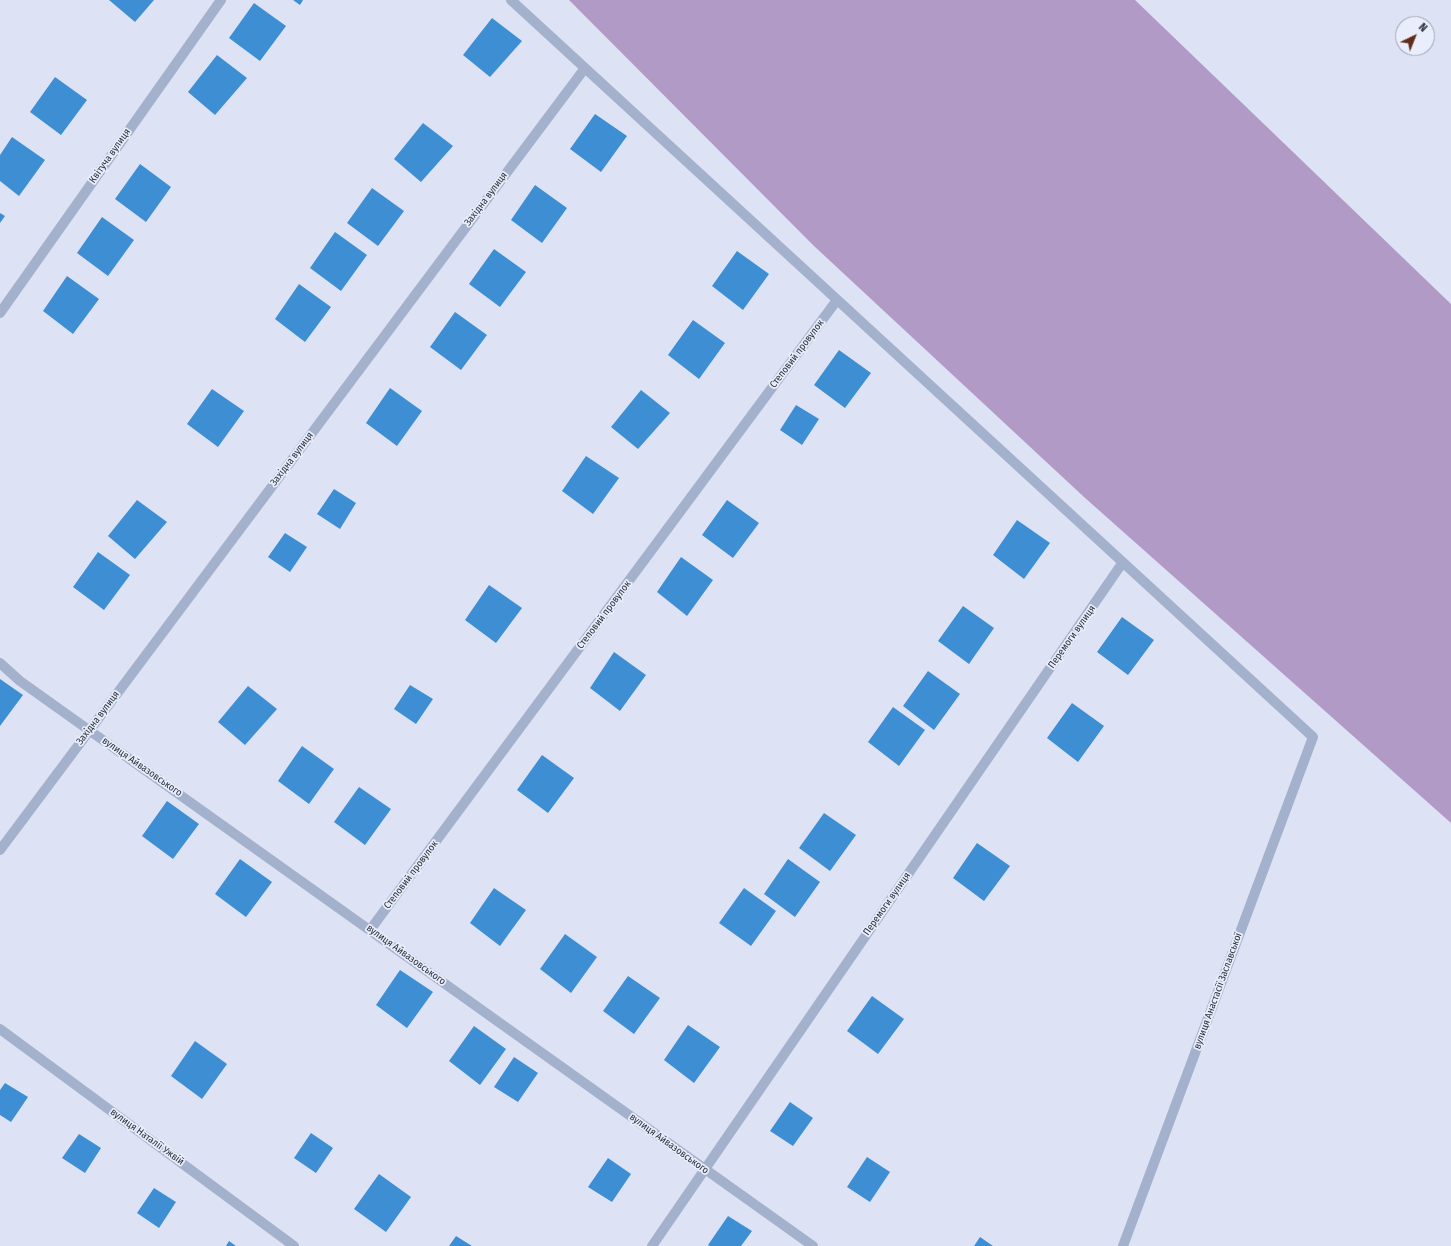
<!DOCTYPE html>
<meta charset="utf-8">
<style>
body{margin:0}
#map{position:relative;width:1451px;height:1246px;overflow:hidden;background:#dde3f5;font-family:"Fira Sans Condensed",sans-serif}
canvas{display:block}
.north{position:absolute;left:1395px;top:16px;width:40px;height:40px;box-sizing:border-box;background:#eaeefc;border:1px solid #9ca2ae;border-radius:50%;rotate:43deg;font-size:11px;font-weight:700;line-height:16px;text-align:center;color:#28313a}
.north::after{content:'';display:block;margin:auto;width:14px;height:18px;background:#612d19;clip-path:polygon(50% 0,100% 100%,50% 72%,0 100%)}
</style>
<div id="map">
<canvas width="1451" height="1246"></canvas>
<div class="north">N</div>
</div>
<script>
const context = document.querySelector('canvas').getContext('2d');
context.lineJoin = 'round';
function paint(path, color) {
  context.fillStyle = color;
  context.fill(path, 'evenodd');
}
function stroke(path, color, width, dash) {
  context.strokeStyle = color;
  context.lineWidth = width;
  context.lineCap = dash ? 'butt' : 'round';
  context.setLineDash(dash || []);
  context.stroke(path);
}
function label(font, color, halo, rows, align = 'center') {
  context.font = font + ' "Fira Sans Condensed",sans-serif';
  context.lineWidth = 3.5;
  context.setLineDash([]);
  context.textBaseline = 'middle';
  context.strokeStyle = halo;
  context.fillStyle = color;
  for (const [text, x, y, turn = 0] of rows) {
    context.save();
    context.translate(x, y);
    context.rotate((+turn || 0) * Math.PI / 180);
    context.textAlign = isNaN(turn) ? turn : align;
    if (halo) context.strokeText(text, 0, 0);
    context.fillText(text, 0, 0);
    context.restore();
  }
}
const green = new Path2D(`
 M569 0H1135L1451 304V823L1084 497 814 246Z`);
const building = new Path2D(`
 M109 0H154L135 22Z
 M293 0H303L300 5Z
 M254 3 286 26 260 61 229 38Z
 M492 18 522 41 490 77 463 55Z
 M217 55 247 78 215 115 188 92Z
 M55 77 87 100 61 135 30 112Z
 M595 114 627 136 601 172 570 149Z
 M423 123 453 146 421 182 394 159Z
 M12 137 45 160 19 196 0 181V155Z
 M140 164 171 187 146 222 115 199Z
 M535 185 567 208 542 243 511 220Z
 M372 188 404 211 378 246 347 223Z
 M0 213 5 216 0 223Z
 M102 217 134 240 108 276 77 253Z
 M335 232 367 255 341 291 310 268Z
 M494 249 526 272 500 307 469 284Z
 M737 251 769 274 743 310 712 286Z
 M67 276 99 299 73 334 43 311Z
 M299 284 331 307 305 342 275 319Z
 M455 312 487 335 461 370 430 347Z
 M693 320 725 343 699 379 668 355Z
 M839 350 871 373 845 408 814 385Z
 M390 388 422 411 397 446 366 423Z
 M212 389 244 411 218 447 187 424Z
 M641 390 670 413 638 449 611 427Z
 M796 405 819 419 802 445 780 430Z
 M586 456 619 478 593 514 562 491Z
 M334 489 356 503 340 529 317 514Z
 M137 500 167 522 135 559 108 536Z
 M727 500 759 523 733 558 702 535Z
 M1017 520 1050 543 1024 579 993 555Z
 M285 533 307 547 290 572 268 557Z
 M98 552 130 575 104 610 73 587Z
 M681 557 713 580 687 616 657 592Z
 M489 585 522 608 496 643 465 620Z
 M963 606 994 628 969 664 938 641Z
 M1122 617 1154 640 1128 675 1097 652Z
 M614 652 646 675 620 711 590 688Z
 M928 671 960 694 934 730 903 706Z
 M0 679 23 695 0 726Z
 M410 685 433 699 416 724 394 709Z
 M248 686 277 709 245 745 218 722Z
 M1072 703 1104 726 1078 762 1047 738Z
 M893 707 925 730 899 766 868 742Z
 M302 746 334 769 309 804 278 781Z
 M542 755 574 778 548 813 517 790Z
 M359 787 391 809 365 845 334 822Z
 M167 801 199 824 173 859 142 836Z
 M824 813 856 835 830 871 799 848Z
 M977 843 1010 866 984 901 953 878Z
 M240 859 272 882 246 917 215 894Z
 M788 859 820 882 795 917 764 894Z
 M494 888 526 910 500 946 470 923Z
 M744 888 776 911 751 946 719 923Z
 M565 934 597 957 571 993 540 969Z
 M400 970 433 992 407 1028 376 1005Z
 M628 976 660 998 634 1034 603 1011Z
 M872 996 904 1019 878 1054 847 1031Z
 M688 1025 720 1047 694 1083 664 1060Z
 M474 1026 506 1049 480 1085 449 1061Z
 M195 1041 227 1064 202 1099 171 1076Z
 M514 1057 538 1073 518 1102 494 1087Z
 M5 1083 28 1097 11 1122 0 1115V1090Z
 M790 1102 813 1118 793 1146 770 1131Z
 M311 1133 333 1148 316 1173 294 1158Z
 M79 1134 101 1148 85 1173 62 1158Z
 M867 1157 890 1172 870 1202 847 1187Z
 M608 1158 631 1174 612 1202 588 1187Z
 M379 1174 411 1197 386 1232 354 1209Z
 M154 1188 176 1202 159 1228 137 1213Z
 M728 1216 752 1231 741 1246H710L708 1245Z
 M456 1236 472 1246H449Z
 M980 1237 993 1246H974Z
 M229 1241 236 1246H226Z`);
const minor = new Path2D(`
 M511 0 1313 737 1123 1246
 M0 313 221 0
 M0 663 20 681 813 1246
 M0 850 585 68
 M370 930 837 300
 M0 1029 294 1246
 M652 1246 1123 562`);
const streetNames = [
 ["Квітуча вулиця",110,156,-55],
 ["Західна вулиця",486,199,-53],
 ["Степовий провулок",797,354,-53],
 ["Західна вулиця",292,459,-53],
 ["Степовий провулок",604,615,-53],
 ["Перемоги вулиця",1072,637,-55],
 ["Західна вулиця",98,718,-53],
 ["вулиця Айвазовського",142,767,35],
 ["Степовий провулок",411,875,-53],
 ["Перемоги вулиця",887,904,-55],
 ["вулиця Айвазовського",406,955,36],
 ["вулиця Анастасії Заславської",1218,991,-70],
 ["вулиця Наталії Ужвій",147,1137,36],
 ["вулиця Айвазовського",669,1144,36]
];
paint(green, '#b29ac6');
paint(building, '#3d8ed3');
stroke(minor, '#a4b1cc', 10);
label('10px', '#28313a', '#eaeefc', streetNames);
</script>
